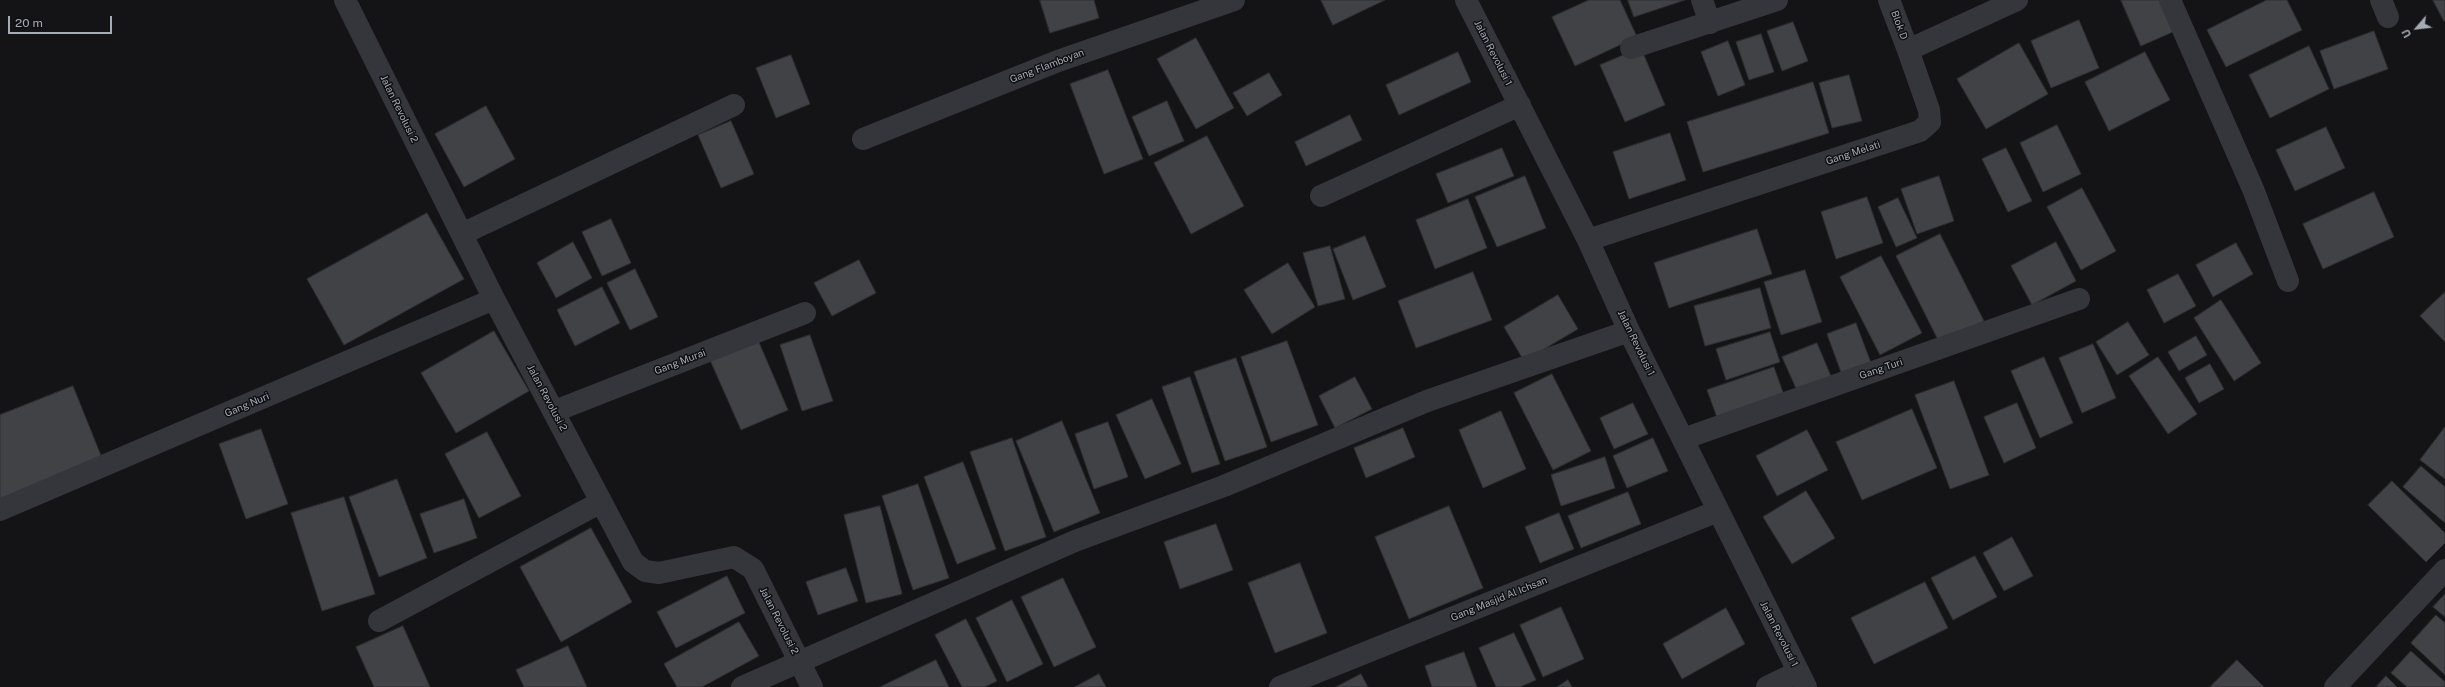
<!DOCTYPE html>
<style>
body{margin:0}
#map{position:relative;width:2445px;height:687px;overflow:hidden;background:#141416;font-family:"Public Sans",sans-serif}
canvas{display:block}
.north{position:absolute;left:2397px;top:8px;width:40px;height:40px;-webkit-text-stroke:3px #0f0f11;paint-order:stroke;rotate:242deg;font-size:11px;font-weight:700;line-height:16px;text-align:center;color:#a5acb7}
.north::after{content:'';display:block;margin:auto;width:14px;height:18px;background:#a5acb7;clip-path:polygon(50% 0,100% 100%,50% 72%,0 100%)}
.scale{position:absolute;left:8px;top:16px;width:104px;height:18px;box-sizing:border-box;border:2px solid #a5acb7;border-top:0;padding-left:5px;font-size:12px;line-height:14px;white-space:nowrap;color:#a5acb7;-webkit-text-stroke:3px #0f0f11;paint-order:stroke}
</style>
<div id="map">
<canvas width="2445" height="687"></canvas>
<div class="north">U</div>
<div class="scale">20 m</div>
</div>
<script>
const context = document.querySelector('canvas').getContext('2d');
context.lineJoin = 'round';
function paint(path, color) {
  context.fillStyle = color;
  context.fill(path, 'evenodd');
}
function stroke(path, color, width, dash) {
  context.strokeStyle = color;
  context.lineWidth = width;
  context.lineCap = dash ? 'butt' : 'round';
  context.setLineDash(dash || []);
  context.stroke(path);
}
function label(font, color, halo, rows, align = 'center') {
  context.font = font + ' "Public Sans",sans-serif';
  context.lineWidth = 3;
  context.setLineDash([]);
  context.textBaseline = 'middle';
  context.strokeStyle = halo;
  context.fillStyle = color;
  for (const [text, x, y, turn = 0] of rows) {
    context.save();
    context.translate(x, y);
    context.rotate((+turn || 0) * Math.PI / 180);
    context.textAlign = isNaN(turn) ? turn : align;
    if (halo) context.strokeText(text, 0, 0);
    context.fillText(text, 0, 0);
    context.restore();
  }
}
const building = new Path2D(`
 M1040 0H1094L1099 18 1050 33Z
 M1321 0H1385L1333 25Z
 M1589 0H1620L1637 37 1575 66 1552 17Z
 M1628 0H1685L1634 17Z
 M2121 0H2161L2175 31 2141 46Z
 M2267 0H2287L2302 30 2226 67 2207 30Z
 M2433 0H2445V21H2444Z
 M2079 20 2099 68 2051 88 2031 41Z
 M1793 22 1808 61 1782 71 1767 31Z
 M2374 31 2388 69 2334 89 2320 51Z
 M1761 34 1774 72 1749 80 1736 42Z
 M1196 38 1234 108 1196 129 1157 59Z
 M1728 41 1745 85 1718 96 1701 52Z
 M2019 43 2048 94 1986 129 1957 79Z
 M2309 46 2329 89 2270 118 2249 75Z
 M1641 48 1665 105 1625 122 1600 65Z
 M1458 52 1471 82 1399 115 1386 85Z
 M2145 52 2170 100 2109 131 2085 82Z
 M791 55 810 104 776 118 756 68Z
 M1108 70 1143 159 1104 174 1070 84Z
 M1269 73 1282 95 1247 116 1233 93Z
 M1849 75 1862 121 1832 128 1819 83Z
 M1813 82 1829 133 1703 172 1687 122Z
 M1167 101 1184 141 1149 156 1132 117Z
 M486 106 515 159 464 187 435 134Z
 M1350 115 1362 140 1306 166 1295 142Z
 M731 121 754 174 721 188 698 135Z
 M2057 125 2081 174 2043 192 2020 143Z
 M2326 127 2345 168 2295 191 2276 150Z
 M1670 133 1686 180 1629 199 1613 152Z
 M1207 136 1244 206 1191 234 1154 163Z
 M1502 148 1514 176 1448 203 1436 174Z
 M2006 148 2032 201 2008 212 1982 159Z
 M1525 176 1546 228 1497 247 1475 197Z
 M1939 176 1954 221 1917 234 1901 189Z
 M2082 188 2116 251 2081 270 2047 207Z
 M2374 192 2394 237 2323 269 2303 224Z
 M1867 197 1883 243 1836 259 1821 212Z
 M1898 198 1917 238 1896 247 1878 207Z
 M1468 199 1487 248 1435 269 1416 220Z
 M427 213 464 279 344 345 307 279Z
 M611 219 631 263 602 276 582 232Z
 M1757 229 1772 274 1669 308 1654 263Z
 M1940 234 1984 321 1940 344 1896 256Z
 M1365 236 1386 287 1353 300 1333 249Z
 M573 242 592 278 556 298 537 263Z
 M2056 242 2076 281 2032 305 2011 266Z
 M2236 243 2253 274 2213 297 2196 265Z
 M1330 246 1345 299 1318 306 1303 253Z
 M1881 256 1922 333 1880 355 1840 277Z
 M859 260 876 293 832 316 814 283Z
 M1288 263 1315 307 1272 334 1244 290Z
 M635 269 658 317 630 330 607 283Z
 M1805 270 1822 322 1781 335 1764 282Z
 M1473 272 1492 320 1416 348 1398 301Z
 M2178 274 2196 306 2164 323 2147 290Z
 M602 287 620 323 575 346 557 310Z
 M1760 288 1771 328 1705 346 1694 306Z
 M2445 292V342L2420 316Z
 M1558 295 1578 329 1524 361 1504 327Z
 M2221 300 2261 363 2234 381 2194 318Z
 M2128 322 2149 355 2117 375 2096 342Z
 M1856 323 1871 363 1842 375 1827 334Z
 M494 331 529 391 456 433 421 373Z
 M1770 332 1780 362 1726 380 1716 349Z
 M810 335 833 401 802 411 780 345Z
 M2196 336 2207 355 2179 371 2168 352Z
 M758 340 788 410 741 430 710 360Z
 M1287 341 1318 425 1271 442 1241 357Z
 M1817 343 1833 381 1799 395 1782 357Z
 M2093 344 2116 398 2082 413 2059 358Z
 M2044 357 2073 423 2040 438 2011 371Z
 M2158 357 2197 414 2168 434 2129 376Z
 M1236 358 1267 447 1225 461 1194 372Z
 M2210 364 2224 389 2199 403 2185 378Z
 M1774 367 1786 401 1719 423 1707 390Z
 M1552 374 1591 451 1553 470 1514 393Z
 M1190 377 1220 464 1192 473 1162 387Z
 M1355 377 1372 409 1335 428 1319 396Z
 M1954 381 1989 475 1950 489 1915 395Z
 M73 386 102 458 0 499V415Z
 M1152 399 1181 464 1145 479 1116 415Z
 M1633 403 1648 434 1614 449 1600 418Z
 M2017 403 2036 448 2004 463 1984 417Z
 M1912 409 1937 468 1862 500 1836 442Z
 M1501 411 1526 469 1483 488 1459 430Z
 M1062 421 1100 513 1054 532 1016 441Z
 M1108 422 1128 477 1094 489 1075 434Z
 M2445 427V479L2420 460Z
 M1403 428 1415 457 1366 478 1354 448Z
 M261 429 288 504 246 519 219 444Z
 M1807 430 1828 470 1777 496 1756 456Z
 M487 432 521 496 479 518 445 454Z
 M1012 438 1046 537 1005 551 970 452Z
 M1653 438 1668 471 1627 488 1613 456Z
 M1605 457 1615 488 1561 506 1551 475Z
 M963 462 996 549 957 564 924 477Z
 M2421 466 2445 487V523L2403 487Z
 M397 479 427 558 379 577 349 497Z
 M2392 481 2445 533V543L2426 562 2368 505Z
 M918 484 949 578 913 590 882 496Z
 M1806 491 1835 538 1792 564 1763 517Z
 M1628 492 1641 524 1581 548 1568 516Z
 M344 497 375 594 322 611 291 513Z
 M464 499 477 538 434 553 420 514Z
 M880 506 902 594 866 603 844 515Z
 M1449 506 1483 588 1409 619 1375 537Z
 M1559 513 1574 549 1540 563 1525 527Z
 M1216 524 1233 570 1180 589 1164 542Z
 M591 528 632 602 561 642 520 567Z
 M2012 537 2033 576 2004 591 1983 553Z
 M1975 556 1997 597 1953 620 1931 578Z
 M1300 563 1327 633 1275 653 1248 583Z
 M846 568 858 601 818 615 806 582Z
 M727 576 745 613 676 648 657 612Z
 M1063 578 1096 647 1054 667 1021 597Z
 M1925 582 1948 628 1874 664 1851 618Z
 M2445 594V617L2433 607Z
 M1012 600 1043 664 1007 682 976 618Z
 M1561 607 1584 659 1543 677 1520 625Z
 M1726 608 1745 644 1682 679 1663 644Z
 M2436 615 2445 623V675L2411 643Z
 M966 619 997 681 985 687H962L935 635Z
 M739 622 759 656 702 687H677L664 664Z
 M403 626 430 687H374L356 647Z
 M1514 633 1536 680 1520 687H1496L1479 648Z
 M568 646 587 687H524L516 670Z
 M2411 651 2445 682V687H2407L2391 673Z
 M1464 652 1477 687H1432L1425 666Z
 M936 660 949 687H880Z
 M2237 660 2264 687H2210Z
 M1099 674 1106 687H1075Z
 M1361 674 1368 687H1336Z
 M2386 676 2397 687H2376Z
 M1568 680 1572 687H1557Z`);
const minor = new Path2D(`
 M345 0 494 299 633 562 645 571 659 573 734 557 753 569 812 687
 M1466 0 1588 240 1629 331 1806 687
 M1702 0 1710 23
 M1889 0 1908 50
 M2170 0 2253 189 2288 281
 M2381 0 2388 17
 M1631 48 1777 0
 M863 139 1058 61 1234 0
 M1321 196 1520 105
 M462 234 734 105
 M1588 240 1920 131 1930 122 1929 110 1908 50 2017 0
 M555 411 805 313
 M1683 439 2079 299
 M0 510 494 299
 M379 621 601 502
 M742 687 1075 541 1224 486 1427 401 1629 331
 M1280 687 1718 511
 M1767 687 1798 672
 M2335 687 2445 570`);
const streetNames = [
 ["Blok D",1899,25,70],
 ["Jalan Revolusi 1",1493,53,63],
 ["Gang Flamboyan",1047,66,-21],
 ["Jalan Revolusi 2",399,109,64],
 ["Gang Melati",1853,153,-18],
 ["Jalan Revolusi 1",1636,343,64],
 ["Gang Murai",680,362,-21],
 ["Gang Turi",1881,369,-19],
 ["Jalan Revolusi 2",547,398,62],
 ["Gang Nuri",247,405,-23],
 ["Gang Masjid Al Ichsan",1499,599,-22],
 ["Jalan Revolusi 2",779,621,63],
 ["Jalan Revolusi 1",1779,634,63]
];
paint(building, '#404246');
stroke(building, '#2e2e32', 1);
stroke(minor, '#35363b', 22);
label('10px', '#a5acb7', '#0f0f11', streetNames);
</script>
